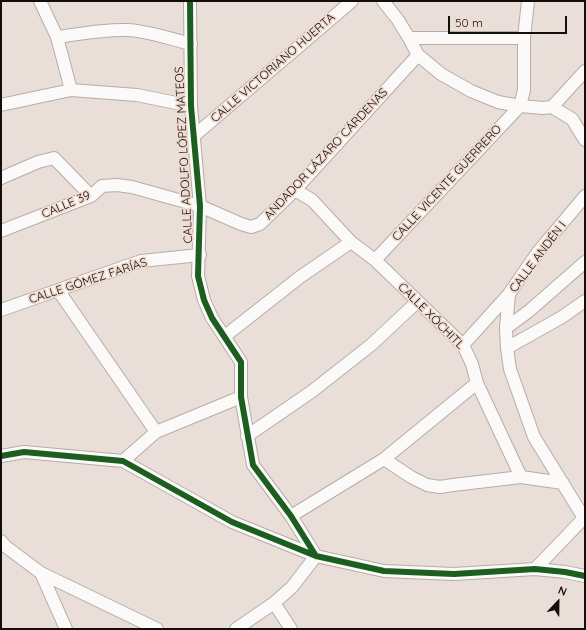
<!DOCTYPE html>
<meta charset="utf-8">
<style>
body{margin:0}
#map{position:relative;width:586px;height:630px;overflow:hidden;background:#e9ded8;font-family:Quicksand,sans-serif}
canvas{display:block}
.frame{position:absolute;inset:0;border:2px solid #140e0a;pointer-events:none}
.north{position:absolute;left:538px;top:582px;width:40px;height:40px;-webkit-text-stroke:3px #f0dcd1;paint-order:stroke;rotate:22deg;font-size:11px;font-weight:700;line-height:16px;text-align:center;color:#140e0a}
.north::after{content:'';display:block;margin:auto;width:14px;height:18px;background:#140e0a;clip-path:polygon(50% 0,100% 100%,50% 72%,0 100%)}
.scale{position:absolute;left:448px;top:16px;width:119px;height:18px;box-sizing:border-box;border:2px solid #140e0a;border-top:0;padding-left:5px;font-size:12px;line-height:14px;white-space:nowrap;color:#140e0a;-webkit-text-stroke:3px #f0dcd1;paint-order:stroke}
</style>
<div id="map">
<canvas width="586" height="630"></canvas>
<div class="frame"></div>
<div class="north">N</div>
<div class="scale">50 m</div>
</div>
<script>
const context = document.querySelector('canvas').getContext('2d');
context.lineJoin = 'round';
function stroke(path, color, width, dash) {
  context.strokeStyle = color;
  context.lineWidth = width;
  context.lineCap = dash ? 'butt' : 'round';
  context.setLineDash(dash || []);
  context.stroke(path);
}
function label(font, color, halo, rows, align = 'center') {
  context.font = font + ' Quicksand,sans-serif';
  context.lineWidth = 3.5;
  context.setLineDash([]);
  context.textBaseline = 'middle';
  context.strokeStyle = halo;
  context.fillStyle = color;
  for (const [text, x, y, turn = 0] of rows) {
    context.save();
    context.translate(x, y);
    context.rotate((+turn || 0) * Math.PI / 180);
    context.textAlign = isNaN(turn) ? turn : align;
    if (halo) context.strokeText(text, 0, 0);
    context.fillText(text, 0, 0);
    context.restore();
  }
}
const street = new Path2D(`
 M40 1 57 37 71 90
 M190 1 191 106 200 206 198 276 204 300 212 318 241 362V397L253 465 291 516 316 556
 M383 1 398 20 409 38 418 55 441 74 471 91 498 102 520 106 543 108 552 107 585 71
 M57 37C80 34 104 29 127 30 149 31 170 39 191 44
 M409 38H524
 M1 105 71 90 137 95 191 106
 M552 107 572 119 585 140
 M195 135 352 1
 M1 178 38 162 54 158 91 196
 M295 190 312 200 351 242 375 260 463 345 472 364 477 383 521 477
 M1 231 91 196 102 186 117 185 132 187 200 206 241 224 251 227 260 224 295 190 418 55
 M375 260 520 106 524 90V38L528 1
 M58 290 156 432
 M1 310 141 261 200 255
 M506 328 529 311 585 262
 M225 336 300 277 351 242
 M463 345 509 294
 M507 348 562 317 585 301
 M247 436 311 392 371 345 417 302
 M1 456 24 452 123 461 232 522 316 556 384 571 454 574 535 569 565 572 585 576
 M384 459 411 477 427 485 440 487 453 485 521 477 563 483
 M123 461 156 432 241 397
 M291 516 384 459 477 383
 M584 518 534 437 510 369 507 348 506 328 509 294 538 252 585 196
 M1 541 5 546 41 573 157 629
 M535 569 585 517
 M41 573 66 629
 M274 603 291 629
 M236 629 274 603 292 587 316 556`);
const cycleway = new Path2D(`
 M190 1 191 106 200 206 198 276 204 300 212 318 241 362V397L253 465 291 516 316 556
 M1 456 24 452 123 461 232 522 316 556 384 571 454 574 535 569 565 572 585 576`);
const streetNames = [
 ["CALLE VICTORIANO HUERTA",273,68,-41],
 ["ANDADOR LÁZARO CÁRDENAS",326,154,-47],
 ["CALLE ADOLFO LÓPEZ MATEOS",184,155,-93],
 ["CALLE VICENTE GUERRERO",447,183,-47],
 ["CALLE 39",66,205,-23],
 ["CALLE ANDÉN I",538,257,-53],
 ["CALLE GÓMEZ FARÍAS",88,281,-18],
 ["CALLE XÓCHITL",431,316,45]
];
stroke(street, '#b5ada8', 14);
stroke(street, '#fcfaf9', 12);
stroke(cycleway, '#1b5e20', 6);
label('12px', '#140e0a', '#f0dcd1', streetNames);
</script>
